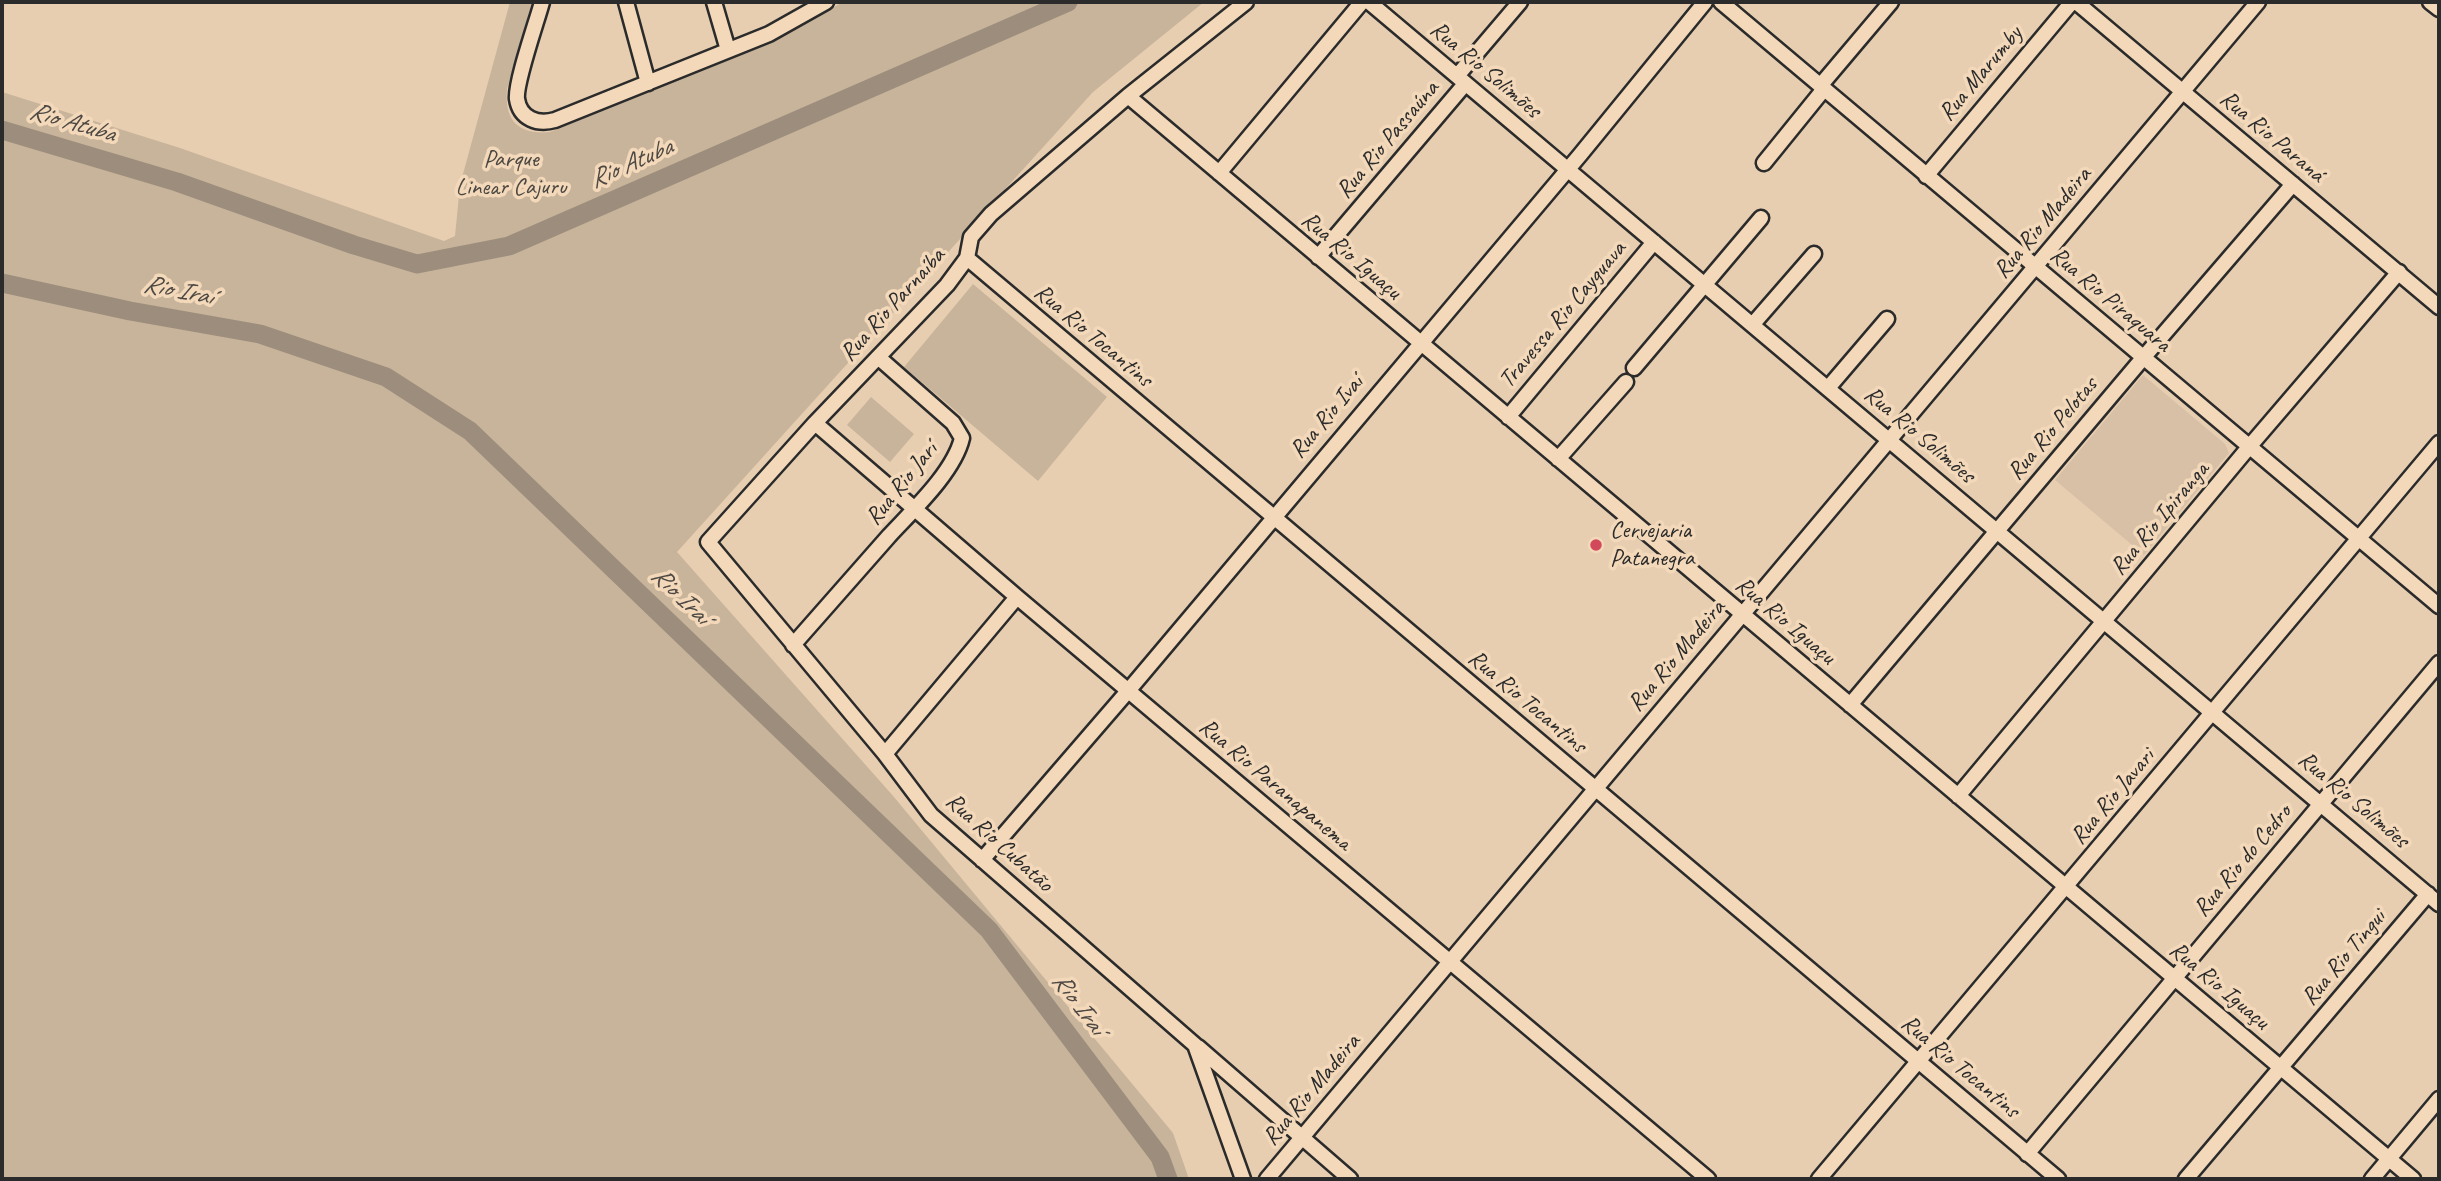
<!DOCTYPE html>
<meta charset="utf-8">
<style>
body{margin:0}
#map{position:relative;width:2441px;height:1181px;overflow:hidden;background:#e7ceb1;font-family:Caveat,sans-serif}
canvas{display:block}
.frame{position:absolute;inset:0;border:4px solid #2b2b2b;pointer-events:none}
</style>
<div id="map">
<canvas width="2441" height="1181"></canvas>
<div class="frame"></div>
</div>
<script>
const context = document.querySelector('canvas').getContext('2d');
context.lineJoin = 'round';
function paint(path, color) {
  context.fillStyle = color;
  context.fill(path, 'evenodd');
}
function stroke(path, color, width, dash) {
  context.strokeStyle = color;
  context.lineWidth = width;
  context.lineCap = dash ? 'butt' : 'round';
  context.setLineDash(dash || []);
  context.stroke(path);
}
function label(font, color, halo, rows, align = 'center') {
  context.font = font + ' Caveat,sans-serif';
  context.lineWidth = 7;
  context.setLineDash([]);
  context.textBaseline = 'middle';
  context.strokeStyle = halo;
  context.fillStyle = color;
  for (const [text, x, y, turn = 0] of rows) {
    context.save();
    context.translate(x, y);
    context.rotate((+turn || 0) * Math.PI / 180);
    context.textAlign = isNaN(turn) ? turn : align;
    if (halo) context.strokeText(text, 0, 0);
    context.fillText(text, 0, 0);
    context.restore();
  }
}
const built = new Path2D(`
 M2143 375 2225 444 2229 453 2144 555 2055 480Z`);
const green = new Path2D(`
 M510 2H532L507 89C504 121 519 135 550 132L780 37 843 2H1204L1093 92 677 552 894 797 1173 1133 1189 1179H2V92L180 148 444 241 455 236 460 185Z
 M973 284 1107 397 1038 481 904 367Z
 M871 397 914 434 890 462 847 425Z`);
const river = new Path2D(`
 M2 130 177 182 354 245 417 264 509 246 1068 2
 M2 283 130 311 260 334 386 377 470 431 989 930 1160 1157 1168 1179`);
const minor = new Path2D(`
 M542 2C537 21 515 83 517 99 520 119 538 125 555 120L769 34 826 2
 M626 2 648 83
 M714 2 728 50
 M1369 2 2439 904
 M1721 2 2439 606
 M2076 2 2439 307
 M2430 2 2439 9
 M1457 76 1520 2
 M1820 86 1891 2
 M1128 96 2413 1179
 M1764 163 1824 89
 M1219 173 1362 2
 M1926 176 2072 2
 M1318 257 1465 84
 M967 258 2058 1179
 M1753 324 1814 254
 M1634 368 1761 218
 M1828 388 1887 319
 M1508 417 1654 242
 M815 423 1017 597 1708 1179
 M1558 459 1626 382
 M793 645C825 609 857 572 889 536 913 510 954 472 962 438L953 423 878 357
 M1850 705 2143 358 2293 184
 M885 754 1017 597
 M1958 796 2249 447 2399 272
 M982 860 1128 691 1580 155 1705 2
 M1198 1047 1350 1179
 M2027 1154 2439 663
 M1243 1179 1195 1045 931 815 885 754 708 542 815 423 947 285 967 258 971 237 991 214 1128 96 1246 2
 M1267 1179 2258 2
 M1819 1179 2439 443
 M2186 1179 2428 894
 M2372 1179 2439 1099`);
const markers = [
 [1596,545,7,"#d1495b"]
];
const streetNames = [
 ["Rua Rio Solimões",1485,70,40],
 ["Rua Marumby",1981,74,-50],
 ["Rua Rio Paraná",2272,137,40],
 ["Rua Rio Passaúna",1388,140,-50],
 ["Rua Rio Madeira",2043,223,-50],
 ["Rua Rio Iguaçu",1351,256,40],
 ["Rua Rio Piraquara",2110,300,40],
 ["Rua Rio Parnaíba",893,305,-48],
 ["Travessa Rio Cayguava",1563,315,-50],
 ["Rua Rio Tocantins",1093,336,40],
 ["Rua Rio Ivaí",1327,417,-50],
 ["Rua Rio Pelotas",2053,429,-50],
 ["Rua Rio Solimões",1919,435,40],
 ["Rua Rio Jarí",902,484,-51],
 ["Rua Rio Ipiranga",2160,519,-50],
 ["Rua Rio Iguaçu",1785,621,40],
 ["Rua Rio Madeira",1677,656,-50],
 ["Rua Rio Tocantins",1527,702,40],
 ["Rua Rio Paranapanema",1275,785,40],
 ["Rua Rio Javari",2113,797,-50],
 ["Rua Rio Solimões",2353,800,40],
 ["Rua Rio Cubatão",999,843,42],
 ["Rua Rio do Cedro",2243,861,-50],
 ["Rua Rio Tingui",2344,958,-50],
 ["Rua Rio Iguaçu",2219,986,40],
 ["Rua Rio Tocantins",1960,1067,40],
 ["Rua Rio Madeira",1312,1090,-50]
];
const parkNames = [
 ["Parque",511,160],
 ["Linear Cajuru",511,188]
];
const poiNames = [
 ["Cervejaria",1610,531],
 ["Patanegra",1610,559]
];
const waterNames = [
 ["Rio Atuba",72,123,16],
 ["Rio Atuba",631,164,-24],
 ["Rio Iraí",178,291,11],
 ["Rio Iraí",680,596,44],
 ["Rio Iraí",1078,1004,53]
];
paint(built, '#d7c0a6');
paint(green, '#c8b39b');
stroke(river, '#9c8d7c', 19);
stroke(minor, '#2b2b2b', 19);
stroke(minor, '#f3d9ba', 14);
for (const [x, y, r, color] of markers) {
  const dot = new Path2D();
  dot.arc(x, y, r, 0, 2 * Math.PI);
  context.fillStyle = color;
  context.fill(dot);
  stroke(dot, '#f3d9ba', 2.5);
}
label('24px', '#2b2b2b', '#f3d9ba', streetNames);
label('24px', '#4a4641', '#f3d9ba', parkNames);
label('24px', '#2b2b2b', '#f3d9ba', poiNames, 'left');
label('italic 26px', '#4d4843', '#f3d9ba', waterNames);
</script>
